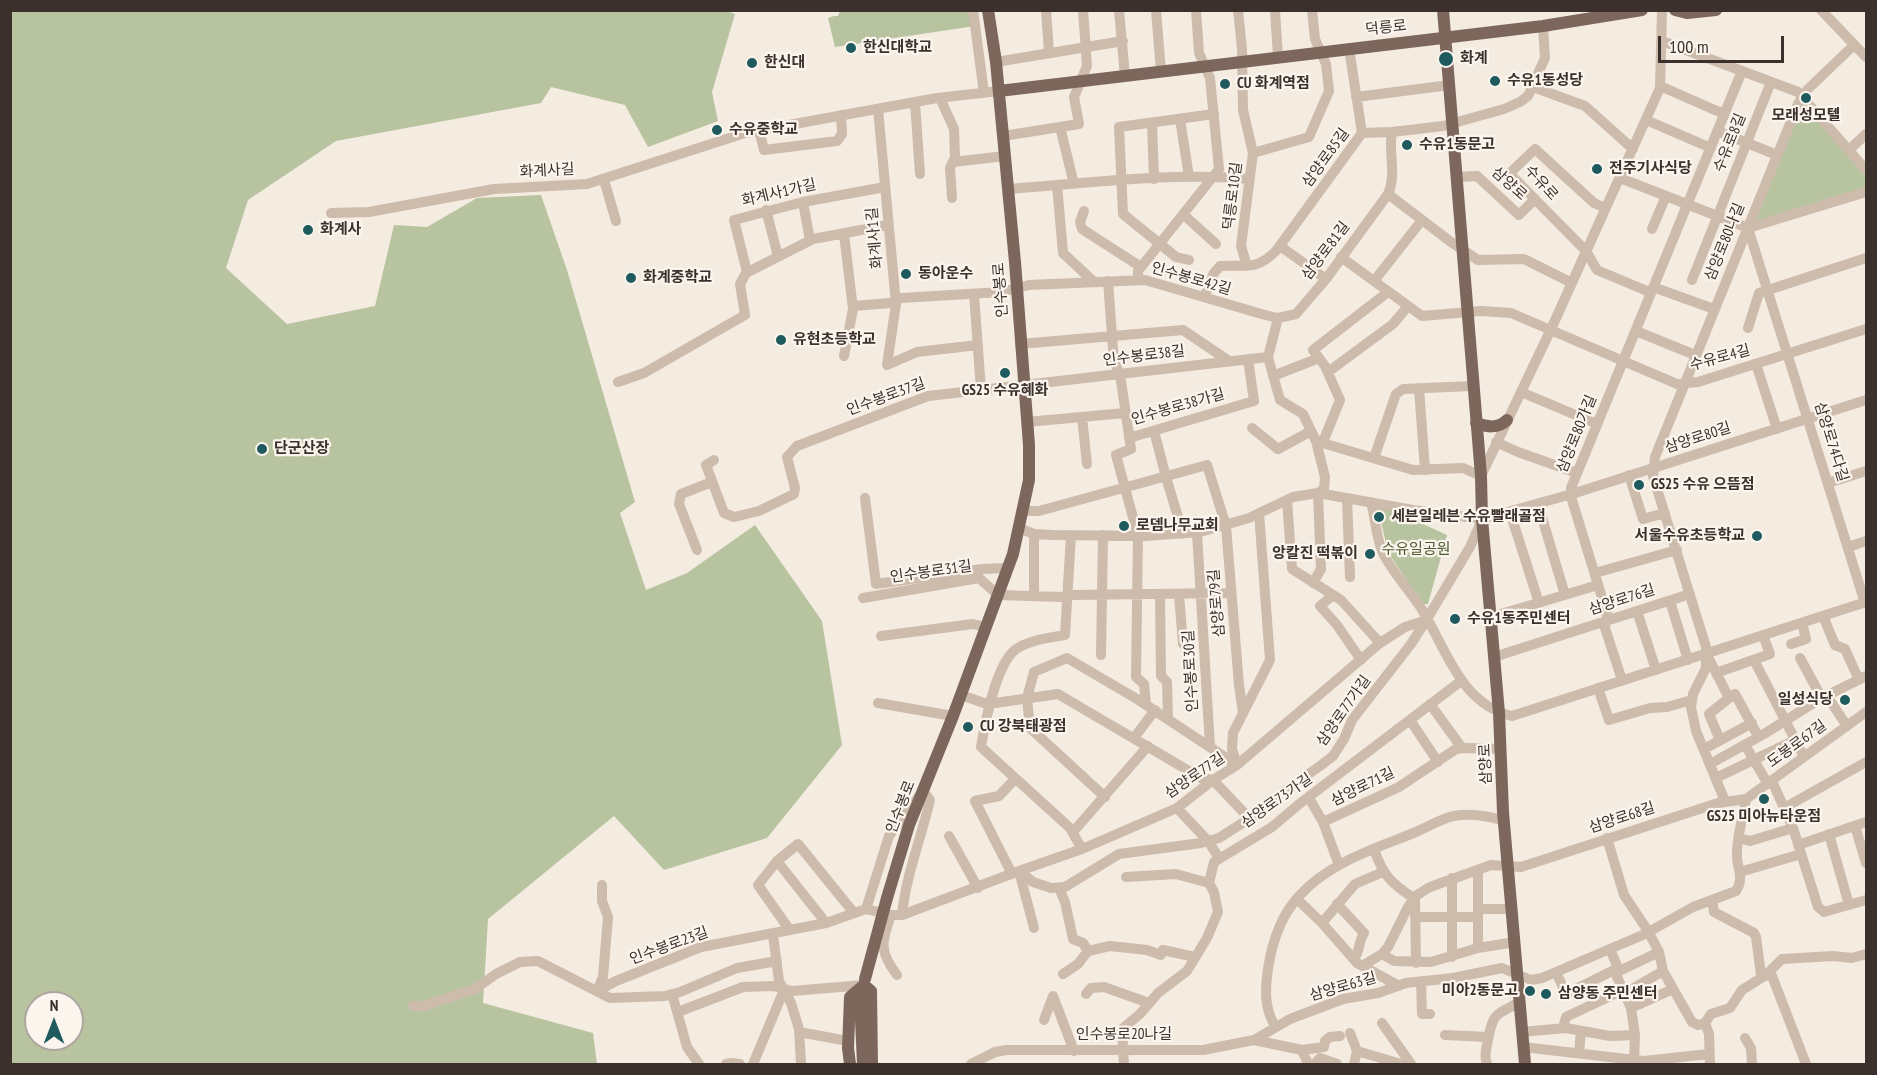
<!DOCTYPE html>
<meta charset="utf-8">
<style>
body{margin:0}
#map{position:relative;width:1877px;height:1075px;overflow:hidden;background:#f4ebe1;font-family:"PT Sans Narrow",sans-serif}
canvas{display:block}
.frame{position:absolute;inset:0;border:12px solid #3b302b;pointer-events:none}
.north{position:absolute;left:24px;top:991px;width:60px;height:60px;box-sizing:border-box;background:#fbf5ee;border:2px solid #aea6a0;border-radius:50%;rotate:0deg;font-size:16px;font-weight:700;line-height:24px;text-align:center;color:#3b302b}
.north::after{content:'';display:block;margin:auto;width:21px;height:27px;background:#1f5a5e;clip-path:polygon(50% 0,100% 100%,50% 72%,0 100%)}
.scale{position:absolute;left:1658px;top:36px;width:126px;height:27px;box-sizing:border-box;border:3px solid #3b302b;border-top:0;padding-left:8px;font-size:18px;line-height:21px;white-space:nowrap;color:#3b302b;-webkit-text-stroke:4px #fbf5ee;paint-order:stroke}
</style>
<div id="map">
<canvas width="1877" height="1075"></canvas>
<div class="frame"></div>
<div class="north">N</div>
<div class="scale">100 m</div>
</div>
<script>
const context = document.querySelector('canvas').getContext('2d');
context.lineJoin = 'round';
function paint(path, color) {
  context.fillStyle = color;
  context.fill(path, 'evenodd');
}
function stroke(path, color, width, dash) {
  context.strokeStyle = color;
  context.lineWidth = width;
  context.lineCap = dash ? 'butt' : 'round';
  context.setLineDash(dash || []);
  context.stroke(path);
}
function label(font, color, halo, rows, align = 'center') {
  context.font = font + ' "PT Sans Narrow","Noto Sans KR",sans-serif';
  context.lineWidth = 4.5;
  context.setLineDash([]);
  context.textBaseline = 'middle';
  context.strokeStyle = halo;
  context.fillStyle = color;
  for (const [text, x, y, turn = 0] of rows) {
    context.save();
    context.translate(x, y);
    context.rotate((+turn || 0) * Math.PI / 180);
    context.textAlign = isNaN(turn) ? turn : align;
    if (halo) context.strokeText(text, 0, 0);
    context.fillText(text, 0, 0);
    context.restore();
  }
}
const green = new Path2D(`
 M724 10 735 14 712 92 718 121 648 147 625 105 551 87 541 103 336 141 248 200 226 268 287 324 375 306 394 225 427 227 477 198 541 195 567 270 635 502 620 513 646 590 687 573 755 525 822 621 842 745 767 838 664 870 614 816 488 919 483 1003 593 1033 597 1064H11L10 11ZM36 1003H72V1039H36Z
 M840 11H973L975 26 835 47 828 18 834 16H838Z
 M1803 103 1866 177V187L1754 223Z
 M1377 505 1421 512V523L1447 535 1428 604H1422L1388 552Z`);
const minor = new Path2D(`
 M973 10 984 93
 M1046 10 1049 53
 M1119 10 1125 76
 M1156 10 1161 72
 M1238 10 1242 49 1243 110 1253 153 1241 246 1246 263
 M1275 10 1278 57
 M1821 10 1866 57
 M1662 41 1798 92 1866 170
 M1349 48 1362 133
 M996 62 1123 41
 M1660 86 1724 114
 M1533 87 1585 106 1633 149
 M1356 97 1450 85
 M940 98 954 129 955 157 950 168 952 198
 M915 102 920 174
 M878 109 896 304 887 365
 M1180 119 1189 177
 M1646 120 1711 148
 M1152 123 1154 179
 M1060 127 1074 184
 M759 130 764 150 837 141 842 134 841 115
 M1717 131 1777 155
 M1362 133 1392 132 1443 126 1504 109 1520 102 1528 96 1545 58 1543 26
 M1003 136 1079 124 1074 97 1087 66 1083 10
 M1849 150 1866 134
 M1253 153 1309 137 1329 91 1326 64 1315 39 1312 10
 M953 162 1005 156
 M1456 177 1477 176 1519 215 1535 199
 M1620 178 1748 228
 M604 180 616 221
 M1057 185 1063 253 1094 282
 M1008 189C1088 183 1170 172 1250 179
 M1388 194 1451 242 1478 260 1524 259 1572 283
 M803 202 810 240
 M1605 208 1594 203 1535 149 1511 172 1513 177 1586 251 1597 270 1647 291 1652 290
 M766 210 778 256
 M1084 211 1080 222 1082 229 1141 267
 M331 213 369 212 494 189 587 184 745 133 937 98 999 91
 M1184 215 1216 244
 M1748 228 1865 603
 M1748 228 1866 192
 M1652 229 1666 196
 M844 234 853 309 844 356
 M1280 246 1326 279
 M1341 257 1422 316 1481 311 1511 313 1677 384 1698 382 1866 329
 M1189 260 1176 257 1123 214 1119 127 1214 114
 M747 272 734 220 803 202 885 187
 M1138 280V271L1219 169 1210 78 1199 53 1196 10
 M1692 280 1771 82
 M1108 281 1114 362 1120 374 1131 449 1116 455 1138 536 1136 677 1144 684 1146 705
 M1374 281 1422 220
 M1653 287 1714 309
 M974 294 981 390
 M1204 297 1214 273 1220 266C1247 264 1254 272 1276 251L1362 133
 M853 306 891 303 901 298 1002 292 1029 285 1145 280 1265 315 1278 318 1296 314 1326 279 1388 194C1397 174 1388 154 1392 132
 M1278 318 1268 357 1280 400 1303 414 1316 441 1413 470 1463 468 1481 476 1552 327 1660 88 1662 10
 M1748 328 1759 293 1866 258
 M1636 331 1695 355
 M1020 344 1183 330 1229 361
 M1756 364 1777 429
 M887 365 917 352 978 345
 M1328 372 1393 324 1408 306
 M1273 376 1319 358
 M618 382 644 373 745 315 740 284 746 273 813 239 888 225
 M1419 388 1425 470
 M1521 392 1597 424
 M1082 417 1087 464
 M1027 422 1125 413
 M1252 428 1278 449 1311 431
 M1154 431 1166 477 1183 534
 M1129 438 1254 401 1248 359
 M1323 442 1340 400 1325 366 1313 350 1388 292
 M1496 442 1518 452 1577 473
 M1374 458 1396 394 1403 389 1472 386
 M714 460 706 465 724 513 734 517 759 511 794 494 795 488 787 457 797 446 928 396 1268 357
 M1629 475 1643 519 1665 513
 M1828 483 1866 471
 M865 498 876 584 982 569 1006 568
 M1347 498 1350 577
 M1287 500 1292 569 1341 600 1380 643
 M1371 502C1375 517 1376 536 1382 551 1389 568 1410 591 1421 608 1446 648 1460 704 1512 716L1866 602
 M1538 504 1565 595
 M1024 511H1039L1207 465 1226 526 1239 685 1243 713
 M1510 512 1539 603
 M1019 528 1034 534 1053 535 1145 536 1200 532 1249 518 1293 497 1318 493 1413 510 1482 519 1572 494 1866 400
 M1197 533 1210 746
 M1034 534V597
 M1071 535 1065 635C1049 638 1028 640 1015 650 996 665 985 723 981 747L1070 828 1082 849
 M1848 547 1866 541
 M697 550 679 504 681 494 712 482
 M1595 573 1677 550
 M1313 583 1321 569 1318 493 1324 489 1325 477 1316 441
 M1160 595 1161 676 1167 682 1168 719
 M1179 595 1183 644
 M1333 595 1320 606 1337 625 1361 660
 M863 598 979 578 998 595 1062 597 1072 595 1231 593
 M1670 601 1688 660
 M1637 611 1656 670
 M1823 616 1835 645 1845 649 1859 680
 M1491 617 1598 585
 M881 636 973 624 986 627
 M1791 644 1806 639 1802 623
 M1101 655 1103 535
 M1494 657 1690 594
 M1708 657 1729 698 1735 694 1758 736
 M1800 658 1820 695 1831 702 1847 726
 M1754 660 1804 757
 M1716 673 1770 654 1763 635
 M1622 680 1605 628 1607 614 1572 500 1571 488 1742 71
 M1598 688 1609 720 1650 708 1667 707 1692 700
 M961 695 984 703H995L1058 694 1201 778 1213 780 1249 818
 M878 703 953 716
 M1430 704 1462 748
 M1410 720 1438 762
 M1134 738 1155 710
 M1720 740 1709 714 1729 698
 M1745 745 1768 784
 M1704 749 1752 723
 M1710 764 1764 734 1820 699 1866 676
 M1237 765 1232 749 1233 733 1270 660 1259 513
 M1716 778 1795 740
 M1772 781 1793 828 1818 907 1824 912 1866 900
 M1105 797 1030 728 1027 698 1034 672 1067 658 1137 699 1237 765
 M1309 798 1323 822 1339 865
 M1746 799 1866 712
 M1725 801 1696 731 1691 707 1693 694 1706 668V647L1653 476 1655 457 1798 104 1807 90 1854 45
 M1177 808 1208 841 1219 858
 M1784 808 1866 762
 M1323 822 1399 787 1456 749 1465 748 1501 749
 M1855 826 1866 863
 M1073 832 1148 746
 M1829 834 1849 905
 M949 836 978 888
 M1607 838 1624 895 1648 931 1659 952 1663 971 1692 1022 1698 1025 1705 1023
 M1739 838 1750 841 1793 828
 M1798 845 1866 822
 M1374 849C1383 876 1392 884 1415 899L1416 963
 M777 861 826 923
 M1740 872 1801 854
 M1012 874 975 801 999 796 1015 779
 M1126 877 1176 874 1209 883
 M1059 888 1065 902 1073 939 1083 943 1088 951
 M1297 899 1322 923 1357 963 1399 986
 M1712 900 1714 912 1754 933 1756 937 1761 975 1772 976 1806 1064
 M1337 904 1364 933C1358 943 1360 951 1354 959
 M866 909 891 915H902L1019 871 1033 882 1051 888 1065 887 1119 854 1201 843 1219 838 1258 813 1287 789 1320 766 1333 756 1344 739 1352 720 1411 644 1427 619 1470 547 1482 520
 M866 909 889 836 923 791 930 800C921 839 906 875 902 915
 M1478 909H1512
 M891 915C881 943 879 951 897 975
 M1415 917H1478
 M1322 923 1355 884 1383 872
 M1034 928 1019 871 1082 849 1177 808 1213 780 1237 765 1380 643 1405 627 1427 620
 M789 929 758 885 777 861 798 844 854 913
 M773 935 779 981 791 1003 799 1029 801 1064
 M1478 948V870
 M1610 949 1618 968 1614 970 1631 1008 1635 1035 1634 1060
 M1382 954 1394 961 1431 962 1478 948 1515 942
 M1452 957V878
 M1362 966 1382 954 1388 947 1408 907 1417 895 1430 887 1491 865 1521 867 1718 803 1746 799
 M1556 972 1566 994 1614 970
 M1615 973 1659 952
 M1063 974 1078 964 1088 951 1110 946 1147 950 1161 955 1163 950 1195 957
 M1421 981 1422 1014H1430
 M597 991 616 981 701 947 826 923 866 909
 M597 991 603 977 608 917 602 901V885
 M1625 993 1663 971
 M672 994 687 1047 699 1064
 M1086 994 1091 988 1104 987 1149 1003
 M1053 996 1074 1051
 M413 1006H423L475 989 496 974 520 962 538 961 610 998 665 996 680 992 737 968 777 961
 M1631 1008 1673 989
 M678 1012 743 987 773 986 792 991 864 985
 M1044 1020 1053 996
 M1382 1023 1411 1064
 M1705 1023 1711 1014 1730 1008 1742 990 1766 975 1782 959 1833 956 1852 958 1866 954
 M1705 1023 1709 1034 1710 1064
 M1276 1027C1264 1010 1265 989 1268 969 1272 942 1281 915 1300 895 1330 862 1377 848 1416 832 1428 827 1442 818 1454 816 1471 813 1488 816 1504 821
 M1563 1028 1566 1017 1623 990
 M799 1032 848 1041
 M1522 1032 1566 1028 1610 1036 1635 1035
 M1350 1033 1357 1051 1401 1064
 M1445 1035 1488 1037
 M1745 1038 1751 1048 1752 1064
 M1254 1040 1302 1050 1308 1064
 M1523 1047 1644 1061 1709 1054
 M1302 1050 1324 1047 1325 1041 1330 1037 1340 1036
 M1579 1053 1581 1031
 M726 1064 731 1063 740 1064
 M753 1064 784 990
 M971 1064 995 1052 1007 1050H1203L1254 1040 1290 1019 1343 999 1378 993 1406 983 1453 978 1502 968 1531 980 1542 978 1645 934 1693 907 1736 891C1744 879 1738 870 1737 858 1736 839 1743 818 1746 799
 M1124 1064 1122 1029 1140 1014 1158 993 1187 971 1207 938 1218 912 1214 892 1209 883 1214 862 1272 827 1298 805 1461 681
 M1315 1064 1320 1058 1337 1064
 M1354 1064 1357 1051
 M1487 1064C1484 1056 1486 1049 1488 1040 1493 1012 1496 1015 1520 1002`);
const major = new Path2D(`
 M1443 10 1481 476 1482 519 1499 713 1503 812 1525 1064
 M1675 10 1687 13 1716 10
 M999 91 1543 26 1642 10
 M1476 423C1487 427 1498 429 1507 420
 M887 898 909 825 953 716 1013 554 1029 480V445L1015 262 996 62 988 10
 M850 1064 848 1048 850 997 864 985 871 991 872 1064
 M863 1064 860 998 864 985`);
const majorBridge = new Path2D(`
 M865 979 887 898`);
const markers = [
 [851,48,6,"#1f5a5e"],
 [1446,59,8,"#1f5a5e"],
 [752,63,6,"#1f5a5e"],
 [1495,81,6,"#1f5a5e"],
 [1225,84,6,"#1f5a5e"],
 [1806,98,6,"#1f5a5e"],
 [717,130,6,"#1f5a5e"],
 [1407,145,6,"#1f5a5e"],
 [1597,169,6,"#1f5a5e"],
 [308,230,6,"#1f5a5e"],
 [906,274,6,"#1f5a5e"],
 [631,278,6,"#1f5a5e"],
 [781,340,6,"#1f5a5e"],
 [1005,373,6,"#1f5a5e"],
 [262,449,6,"#1f5a5e"],
 [1639,485,6,"#1f5a5e"],
 [1379,517,6,"#1f5a5e"],
 [1124,526,6,"#1f5a5e"],
 [1757,536,6,"#1f5a5e"],
 [1370,554,6,"#1f5a5e"],
 [1455,619,6,"#1f5a5e"],
 [1845,700,6,"#1f5a5e"],
 [968,727,6,"#1f5a5e"],
 [1764,799,6,"#1f5a5e"],
 [1530,991,6,"#1f5a5e"],
 [1546,994,6,"#1f5a5e"]
];
const streetNames = [
 ["덕릉로",1386,28,-6],
 ["수유로8길",1730,143,-68],
 ["삼양로85길",1326,158,-54],
 ["화계사길",547,171,-3],
 ["수유로",1541,183,48],
 ["삼양로",1509,184,42],
 ["화계사1가길",779,193,-13],
 ["덕릉로10길",1233,196,-83],
 ["화계사1길",875,238,-95],
 ["삼양로80나길",1725,242,-68],
 ["삼양로81길",1326,251,-53],
 ["인수봉로42길",1191,279,16],
 ["인수봉로",1001,290,-94],
 ["인수봉로38길",1144,356,-7],
 ["수유로4길",1720,358,-15],
 ["인수봉로37길",886,397,-20],
 ["인수봉로38가길",1178,407,-16],
 ["삼양로80가길",1577,434,-68],
 ["삼양로80길",1698,438,-18],
 ["삼양로74다길",1831,442,73],
 ["인수봉로31길",931,572,-8],
 ["삼양로76길",1622,600,-18],
 ["삼양로79길",1217,603,-95],
 ["인수봉로30길",1191,671,-93],
 ["삼양로77가길",1344,711,-55],
 ["도봉로67길",1797,744,-36],
 ["삼양로",1486,764,-92],
 ["삼양로77길",1195,776,-34],
 ["삼양로71길",1363,787,-26],
 ["삼양로73가길",1277,801,-35],
 ["인수봉로",901,807,-69],
 ["삼양로68길",1622,818,-18],
 ["인수봉로23길",669,946,-20],
 ["삼양로63길",1343,987,-16],
 ["인수봉로20나길",1124,1035]
];
const poiNames = [
 ["한신대학교",863,48],
 ["화계",1460,59],
 ["한신대",764,63],
 ["수유1동성당",1507,81],
 ["CU 화계역점",1237,84],
 ["모래성모텔",1806,116,"center"],
 ["수유중학교",729,130],
 ["수유1동문고",1419,145],
 ["전주기사식당",1609,169],
 ["화계사",320,230],
 ["동아운수",918,274],
 ["화계중학교",643,278],
 ["유현초등학교",793,340],
 ["GS25 수유혜화",1005,391,"center"],
 ["단군산장",274,449],
 ["GS25 수유 으뜸점",1651,485],
 ["세븐일레븐 수유빨래골점",1391,517],
 ["로뎀나무교회",1136,526],
 ["서울수유초등학교",1745,536,"right"],
 ["앙칼진 떡볶이",1358,554,"right"],
 ["수유1동주민센터",1467,619],
 ["일성식당",1833,700,"right"],
 ["CU 강북태광점",980,727],
 ["GS25 미아뉴타운점",1764,817,"center"],
 ["미아2동문고",1518,991,"right"],
 ["삼양동 주민센터",1558,994]
];
const parkNames = [
 ["수유일공원",1416,550]
];
paint(green, '#b8c4a0');
stroke(minor, '#cdbbac', 10);
stroke(major, '#7d675c', 12);
stroke(majorBridge, '#7d675c', 12);
for (const [x, y, r, color] of markers) {
  const dot = new Path2D();
  dot.arc(x, y, r, 0, 2 * Math.PI);
  context.fillStyle = color;
  context.fill(dot);
  stroke(dot, '#fbf5ee', 2);
}
label('15px', '#3b302b', '#fbf5ee', streetNames);
label('bold 15px', '#3b302b', '#fbf5ee', poiNames, 'left');
label('15px', '#4a5a2e', '#fbf5ee', parkNames);
</script>
